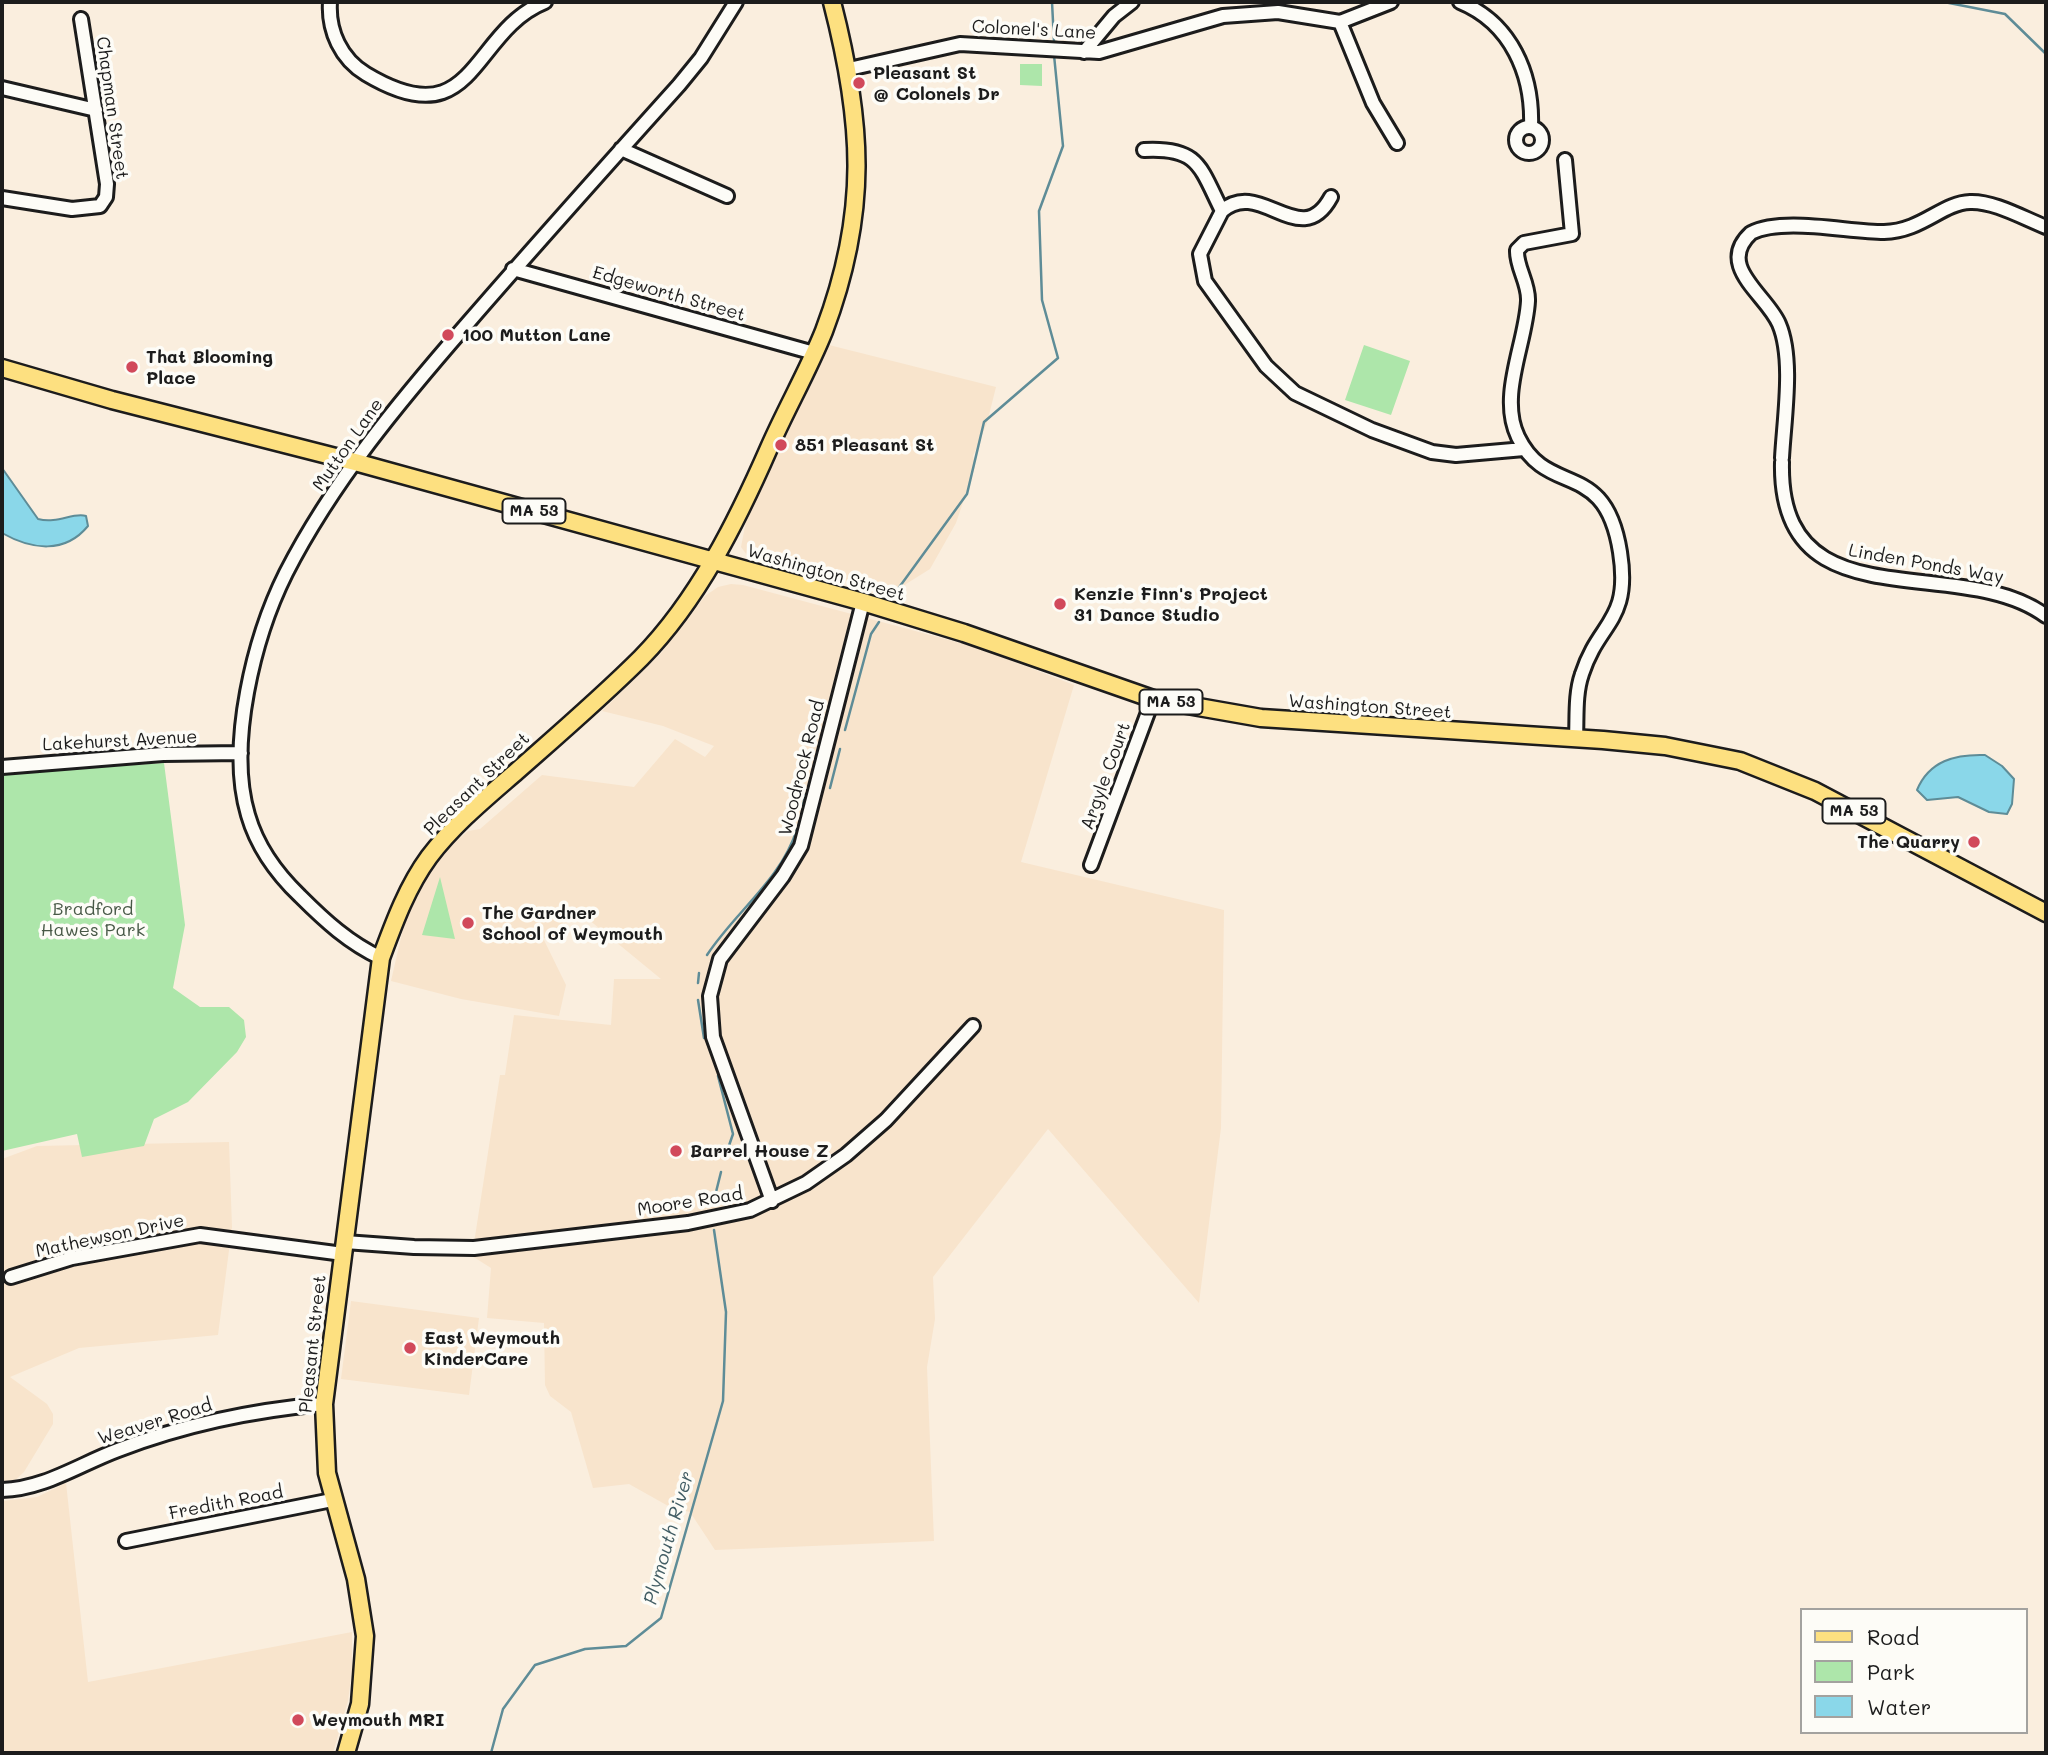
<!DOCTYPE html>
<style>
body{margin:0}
#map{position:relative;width:2048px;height:1755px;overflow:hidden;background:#faeede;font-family:Mali,sans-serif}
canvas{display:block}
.frame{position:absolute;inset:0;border:4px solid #1c1c1c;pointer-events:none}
.legend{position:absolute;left:1800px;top:1608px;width:228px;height:126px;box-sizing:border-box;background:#fdfcf7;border:2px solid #a3a29f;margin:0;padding:9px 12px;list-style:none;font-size:21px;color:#1c1c1c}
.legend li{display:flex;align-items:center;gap:14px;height:35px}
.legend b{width:35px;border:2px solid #a3a29f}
</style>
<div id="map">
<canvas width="2048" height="1755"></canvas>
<div class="frame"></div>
<ul class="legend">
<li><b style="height:9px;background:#fde080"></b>Road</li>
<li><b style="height:19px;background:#ade6aa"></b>Park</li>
<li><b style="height:19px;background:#8ad7e9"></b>Water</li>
</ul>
</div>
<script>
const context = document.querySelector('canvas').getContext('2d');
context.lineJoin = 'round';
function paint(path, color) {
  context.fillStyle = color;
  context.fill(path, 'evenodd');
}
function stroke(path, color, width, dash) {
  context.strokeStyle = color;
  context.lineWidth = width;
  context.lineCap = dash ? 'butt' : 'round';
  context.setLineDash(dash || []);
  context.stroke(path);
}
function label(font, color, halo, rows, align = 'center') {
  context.font = font + ' Mali,sans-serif';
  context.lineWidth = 7;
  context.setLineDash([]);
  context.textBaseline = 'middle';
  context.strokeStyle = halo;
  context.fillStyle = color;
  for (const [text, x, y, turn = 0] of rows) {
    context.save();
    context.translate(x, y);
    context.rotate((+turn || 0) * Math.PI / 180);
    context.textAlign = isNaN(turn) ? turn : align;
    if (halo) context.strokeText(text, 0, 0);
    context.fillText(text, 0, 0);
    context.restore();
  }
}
const built = new Path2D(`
 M829 345 996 387 987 423 973 456 975 467 956 523 930 569 906 584 897 594 747 555 741 547 747 516Z
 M731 584 743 585 979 648 1074 685 1021 862 1224 910 1221 1128 1199 1303 1048 1129 933 1277 935 1319 927 1367 934 1541 715 1550 690 1512 670 1507 629 1484 593 1488 571 1412 550 1396 545 1385 544 1323 487 1318 491 1268 472 1256 500 1075H505L514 1015 611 1025 614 979H661L577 910 551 939 543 938 566 985 559 1016 461 999 391 981 405 920 423 882 450 846 468 831 480 829 542 775 634 787 675 739 705 757 714 746 663 726 602 711 662 652 705 596 718 587Z
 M229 1142 232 1227 218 1335 79 1348 10 1377 47 1404 53 1414V1424L24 1472 13 1482 2 1483V1159L37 1146Z
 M351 1301 479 1318 469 1395 341 1379Z
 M66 1483 88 1682 352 1632V1670L348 1701 333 1753H2V1501L37 1497Z`);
const green = new Path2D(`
 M1020 64H1042V86L1020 85Z
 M1364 345 1410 361 1391 415 1345 400Z
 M164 763 185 925 173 988 200 1007H229L244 1020 246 1037 237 1052 188 1102 154 1119 144 1146 82 1157 77 1134 2 1151V774Z
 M440 877 455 939 422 935Z`);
const water = new Path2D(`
 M2 468 38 519C58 524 73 512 86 516L88 526C65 554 32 550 2 533Z
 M1985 755 2002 766 2014 779 2012 804 2007 814 1989 812 1958 797 1927 800 1917 790C1929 761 1955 754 1985 755Z`);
const stream = new Path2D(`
 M1052 2 1054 41
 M1944 2 2005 14 2046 54
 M895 593 967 494 984 422 1058 358 1042 300 1039 211 1063 146 1054 55
 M845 730 871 634 879 622
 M830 788 840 749
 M803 806 805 795
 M707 955C736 911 781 880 797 829
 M698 983 699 973
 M698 1000 704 1038
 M718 1076 733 1134 725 1157
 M713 1204 721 1172
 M491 1753 503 1709 535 1665 585 1649 626 1646 661 1618 723 1401 726 1312 714 1230`);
const minor = new Path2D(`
 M330 2C328 31 341 59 366 74 476 140 470 32 545 2
 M1460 2C1511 23 1533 74 1531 127
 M1340 22 1373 103 1397 143
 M1084 52 1114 16 1132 2
 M849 69 960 44 1099 52 1223 16 1278 12 1340 22 1391 2
 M2 88 96 110
 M1516 140a13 13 0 1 1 26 0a13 13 0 1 1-26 0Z
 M621 149 727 196
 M1144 150C1199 147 1200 167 1222 211 1260 177 1301 253 1331 197
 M1565 160 1572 234 1524 243 1517 250C1516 267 1529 283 1528 301 1526 343 1498 396 1518 437 1548 499 1605 457 1620 552 1631 622 1599 621 1582 674 1575 694 1577 717 1576 738
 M2 198 72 209 100 206 106 197 107 184 81 19
 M1222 211 1200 254 1205 281 1266 366 1295 393 1372 430 1432 452 1456 455 1524 449
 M513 269 814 353
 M1782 458C1784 419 1794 359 1779 324 1767 295 1715 266 1751 233 1783 217 1847 232 1884 232 1922 231 1942 203 1970 202 1994 201 2023 218 2046 227
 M1782 462C1778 627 1959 551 2046 616
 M2 767 163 754 241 753
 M1091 865 1153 699
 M381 958C349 943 325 921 300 896 277 874 257 846 248 815 227 745 254 637 286 573 333 481 400 401 467 324 537 243 608 164 679 85L701 58 736 2
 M772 1201 713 1037 710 996 720 959 783 876 801 846 863 602
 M345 1242 414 1247 474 1248 688 1223 750 1210 806 1183 846 1155 886 1120 973 1026
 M11 1277 72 1258 200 1235 343 1254
 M2 1490C44 1489 80 1464 118 1450 183 1425 255 1410 324 1404
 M126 1541 332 1500`);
const major = new Path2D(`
 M2 368 112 400 355 462 863 602 964 633 1153 699 1261 718 1603 740 1665 746 1740 761 1815 791 2046 913
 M346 1753 360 1704 365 1636 356 1579 327 1473 324 1404 381 958C394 923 407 887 429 857 454 824 486 798 517 771 559 734 602 697 641 658 698 600 737 521 769 448 786 409 808 371 824 331 869 212 863 122 832 2`);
const markers = [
 [859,83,7,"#d1495b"],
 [448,335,7,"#d1495b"],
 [132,367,7,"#d1495b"],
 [781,445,7,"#d1495b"],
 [1060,604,7,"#d1495b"],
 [1974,842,7,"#d1495b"],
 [468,923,7,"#d1495b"],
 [676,1151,7,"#d1495b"],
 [410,1348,7,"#d1495b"],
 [298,1720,7,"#d1495b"]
];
const shields = [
 [534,511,63],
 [1171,702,63],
 [1854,811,63]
];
const shieldNames = [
 ["MA 53",534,511],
 ["MA 53",1171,702],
 ["MA 53",1854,811]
];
const streetNames = [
 ["Colonel's Lane",1034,30,3],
 ["Chapman Street",112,108,82],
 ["Edgeworth Street",669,294,16],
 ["Mutton Lane",348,445,-55],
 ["Linden Ponds Way",1926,564,10],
 ["Washington Street",826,573,16],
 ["Washington Street",1370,707,4],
 ["Lakehurst Avenue",120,741,-3],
 ["Woodrock Road",802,768,-76],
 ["Argyle Court",1106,776,-70],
 ["Pleasant Street",477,784,-44],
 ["Moore Road",690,1202,-9],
 ["Mathewson Drive",110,1236,-12],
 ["Pleasant Street",313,1344,-84],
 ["Weaver Road",155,1422,-17],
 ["Fredith Road",226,1503,-11]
];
const poiNames = [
 ["Pleasant St",873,73],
 ["@ Colonels Dr",873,94],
 ["100 Mutton Lane",462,335],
 ["That Blooming",146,357],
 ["Place",146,378],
 ["851 Pleasant St",795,445],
 ["Kenzie Finn's Project",1074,594],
 ["31 Dance Studio",1074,615],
 ["The Quarry",1960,842,"right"],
 ["The Gardner",482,913],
 ["School of Weymouth",482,934],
 ["Barrel House Z",690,1151],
 ["East Weymouth",424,1338],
 ["KinderCare",424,1359],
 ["Weymouth MRI",312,1720]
];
const parkNames = [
 ["Bradford",93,909],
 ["Hawes Park",93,930]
];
const waterNames = [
 ["Plymouth River",669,1538,-74]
];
paint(built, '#f8e4cc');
paint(green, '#ade6aa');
paint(water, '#8ad7e9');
stroke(water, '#5e8c97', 2);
stroke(stream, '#5e8c97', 2.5);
stroke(minor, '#1c1c1c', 18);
stroke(major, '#1c1c1c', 21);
stroke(minor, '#fdfcf7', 12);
stroke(major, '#fde080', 16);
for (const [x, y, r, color] of markers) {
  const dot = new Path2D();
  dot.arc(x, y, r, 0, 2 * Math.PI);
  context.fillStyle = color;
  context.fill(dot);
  stroke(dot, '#fdfcf7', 2.5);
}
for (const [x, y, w] of shields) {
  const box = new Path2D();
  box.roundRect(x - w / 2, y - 12.5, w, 25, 5);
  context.fillStyle = '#fdfcf7';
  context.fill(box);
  stroke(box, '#1c1c1c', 2);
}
label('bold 16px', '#1c1c1c', null, shieldNames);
label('18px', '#1c1c1c', '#fdfcf7', streetNames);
label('bold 18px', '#1c1c1c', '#fdfcf7', poiNames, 'left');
label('18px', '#485947', '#fdfcf7', parkNames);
label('italic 19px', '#425d64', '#fdfcf7', waterNames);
</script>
